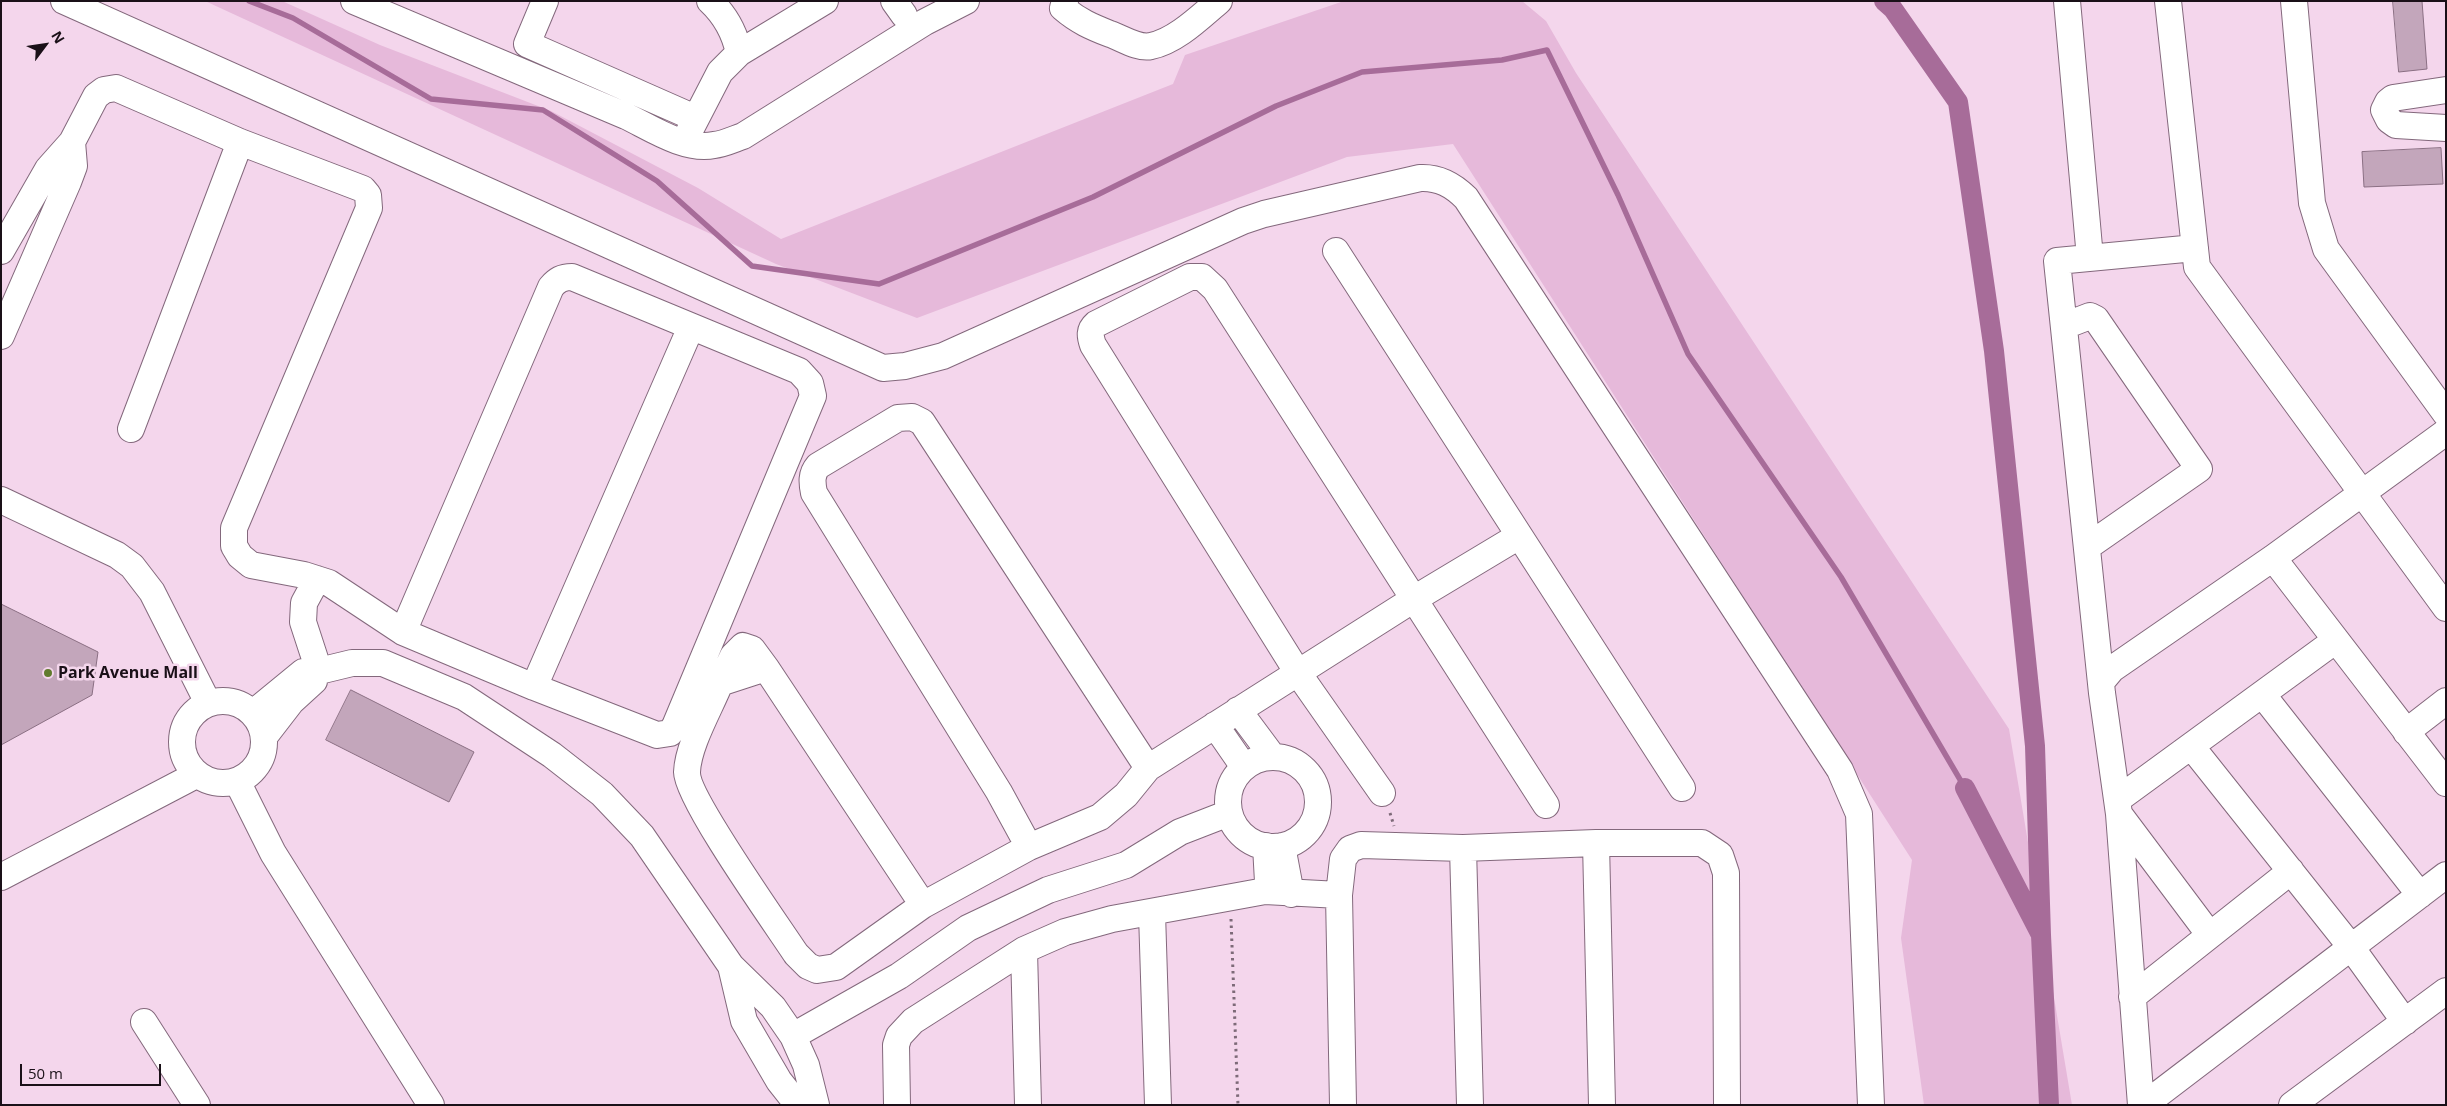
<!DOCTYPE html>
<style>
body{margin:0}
#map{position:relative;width:2447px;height:1106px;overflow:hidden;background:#f4d6ec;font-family:"Open Sans",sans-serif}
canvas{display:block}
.frame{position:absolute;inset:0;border:2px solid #1a1018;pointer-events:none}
.north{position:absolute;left:20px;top:20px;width:50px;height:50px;-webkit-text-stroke:4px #f4d6ec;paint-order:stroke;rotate:59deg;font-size:14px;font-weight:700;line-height:20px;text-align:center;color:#1a1018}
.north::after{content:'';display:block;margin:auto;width:18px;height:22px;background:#1a1018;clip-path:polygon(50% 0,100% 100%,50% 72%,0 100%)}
.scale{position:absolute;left:20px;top:1064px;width:141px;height:22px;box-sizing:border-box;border:2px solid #1a1018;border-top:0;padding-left:6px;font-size:15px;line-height:18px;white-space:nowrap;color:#1a1018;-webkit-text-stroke:4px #f4d6ec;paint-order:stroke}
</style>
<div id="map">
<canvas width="2447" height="1106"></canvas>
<div class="frame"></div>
<div class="north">N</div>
<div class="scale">50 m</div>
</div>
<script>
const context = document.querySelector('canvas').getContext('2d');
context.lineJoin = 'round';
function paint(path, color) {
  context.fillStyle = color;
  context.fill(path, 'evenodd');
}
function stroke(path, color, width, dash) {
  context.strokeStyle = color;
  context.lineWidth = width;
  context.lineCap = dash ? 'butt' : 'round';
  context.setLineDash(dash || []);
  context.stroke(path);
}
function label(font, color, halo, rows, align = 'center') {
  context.font = font + ' "Open Sans",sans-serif';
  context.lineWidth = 5;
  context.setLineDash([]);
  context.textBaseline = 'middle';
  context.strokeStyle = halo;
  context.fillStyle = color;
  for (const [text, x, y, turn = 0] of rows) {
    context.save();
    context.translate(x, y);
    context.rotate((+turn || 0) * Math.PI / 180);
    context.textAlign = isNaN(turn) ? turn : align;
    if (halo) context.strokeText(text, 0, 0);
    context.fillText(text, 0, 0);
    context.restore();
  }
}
const green = new Path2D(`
 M205 1H282L380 45 551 111 698 188 781 239 1173 84 1185 55 1344 1H1522L1546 21 1576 73 2009 729 2072 1105H1924L1901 938 1912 860 1453 144 1347 157 917 318 776 264Z`);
const stream = new Path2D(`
 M249 1 293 18 431 99 543 110 657 181 752 266 879 284 1093 197 1276 106 1362 72 1502 60 1547 50 1618 195 1688 354 1841 577 1965 788`);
const canal = new Path2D(`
 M1884 1 1893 9 1958 102 1994 351 2035 746 2041 935
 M1965 788 2041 935 2049 1105`);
const building = new Path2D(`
 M2393 1H2422L2427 69 2399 72Z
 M2441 148 2443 184 2364 187 2362 152Z
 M1 604 98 652 92 695 1 745Z
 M351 690 474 752 449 802 326 740Z`);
const path = new Path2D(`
 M1390 813 1394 826
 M1231 919 1238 1105`);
const minor = new Path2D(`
 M64 1 883 368 905 366 943 356 1243 221 1264 214 1420 178C1439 177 1453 185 1466 198L1840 770 1859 814 1871 1105
 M354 1 626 116C651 128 685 151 714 145 724 144 734 139 743 136L925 22 966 1
 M545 1 527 44 695 118
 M710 1C725 15 735 34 739 53
 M894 1 904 15
 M1065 1 1063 8C1078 21 1092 27 1110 34 1122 38 1138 49 1151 46 1176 41 1200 17 1219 1
 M2067 1 2090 258
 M2168 1 2197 267 2446 608
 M2294 1 2312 203 2326 249 2446 414
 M2446 90 2393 98 2388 102 2384 110 2389 120 2396 125 2446 128
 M688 134 720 72 739 53 825 1
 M1 251 48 169 72 142 96 96 104 90 116 88 240 142 363 189 368 195 369 208 234 528V546L240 556 251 565 304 575 329 583 403 632 534 687 657 735 670 733 675 726 813 396 810 383 799 371 572 277C562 277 557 280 551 287L403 632
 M1336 251 1682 788
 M2064 326 2090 316 2096 319 2199 469 2087 547
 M1 336 68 182 74 166 72 142
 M131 429 240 142
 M1 500 117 555 132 566 152 592 208 703
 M2273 558 2446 783
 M317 579 304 603 303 622 319 671
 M2102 681 2112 669 2273 558 2446 432
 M720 683 733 656 743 646 752 649 766 668
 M534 687 691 327
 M2262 694 2420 895
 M182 742a41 41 0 1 1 82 0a41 41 0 1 1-82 0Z
 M1238 710 1273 757
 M253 713 303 672 319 671 352 663H383L464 697 552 755 602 794 642 836 731 966 773 1007 793 1036 806 1065 816 1105
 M1215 725 1244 767
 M2406 732 2446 701
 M264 737 291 702 314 681
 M2191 746 2351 947 2405 1022
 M1228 802a45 45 0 1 1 90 0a45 45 0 1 1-90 0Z
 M237 781 273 853 431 1105
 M1382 793 1298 673 1093 345C1090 336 1089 330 1096 324L1190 277H1202L1215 289 1546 805
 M2117 800 2336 640
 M2119 814 2209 934
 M1596 843 1602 1105
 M1282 846 1291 894
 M1029 847 999 792 814 493C812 483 811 474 818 466L898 418 912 417 922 422 1148 768
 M1463 848 1470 1105
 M1 877 196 775
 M1265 891 1268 882 1266 846
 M923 905 766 668 720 683C710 708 688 745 687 772 686 797 777 925 796 954L808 966 817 970 836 967 923 905 1029 847 1100 817 1126 795 1148 768 1414 599 1519 536
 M1152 913 1158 1105
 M1024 950 1028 1105
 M731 966 744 1021 779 1081 798 1105
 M2132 997 2291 871
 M144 1022 197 1105
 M793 1036 899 976 968 928 1048 890 1126 865 1180 832 1229 813
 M897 1105 896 1045 899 1036 913 1021 1024 950 1065 932 1112 919 1265 891 1339 895
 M1343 1105 1339 895 1343 859 1350 849 1361 845 1463 848 1596 843H1702L1720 855 1726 873 1727 1105
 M2141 1105 2119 814 2102 693 2057 261 2195 248
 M2144 1105 2446 875
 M2292 1105 2446 991`);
const markers = [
 [48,673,5,"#617b2e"]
];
const poiNames = [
 ["Park Avenue Mall",58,673]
];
paint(green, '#e6b9da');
stroke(stream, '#a76c99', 5.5);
stroke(canal, '#a76c99', 20);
paint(building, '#c3a6bb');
stroke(building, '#8a6f83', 1);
stroke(minor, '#83687c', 28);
stroke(path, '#7d6a78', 3, [2.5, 4]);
stroke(minor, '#fff', 26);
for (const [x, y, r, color] of markers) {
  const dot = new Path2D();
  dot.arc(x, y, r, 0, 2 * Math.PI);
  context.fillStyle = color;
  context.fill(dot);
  stroke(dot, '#f4d6ec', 2);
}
label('bold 16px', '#1a1018', '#f4d6ec', poiNames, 'left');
</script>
